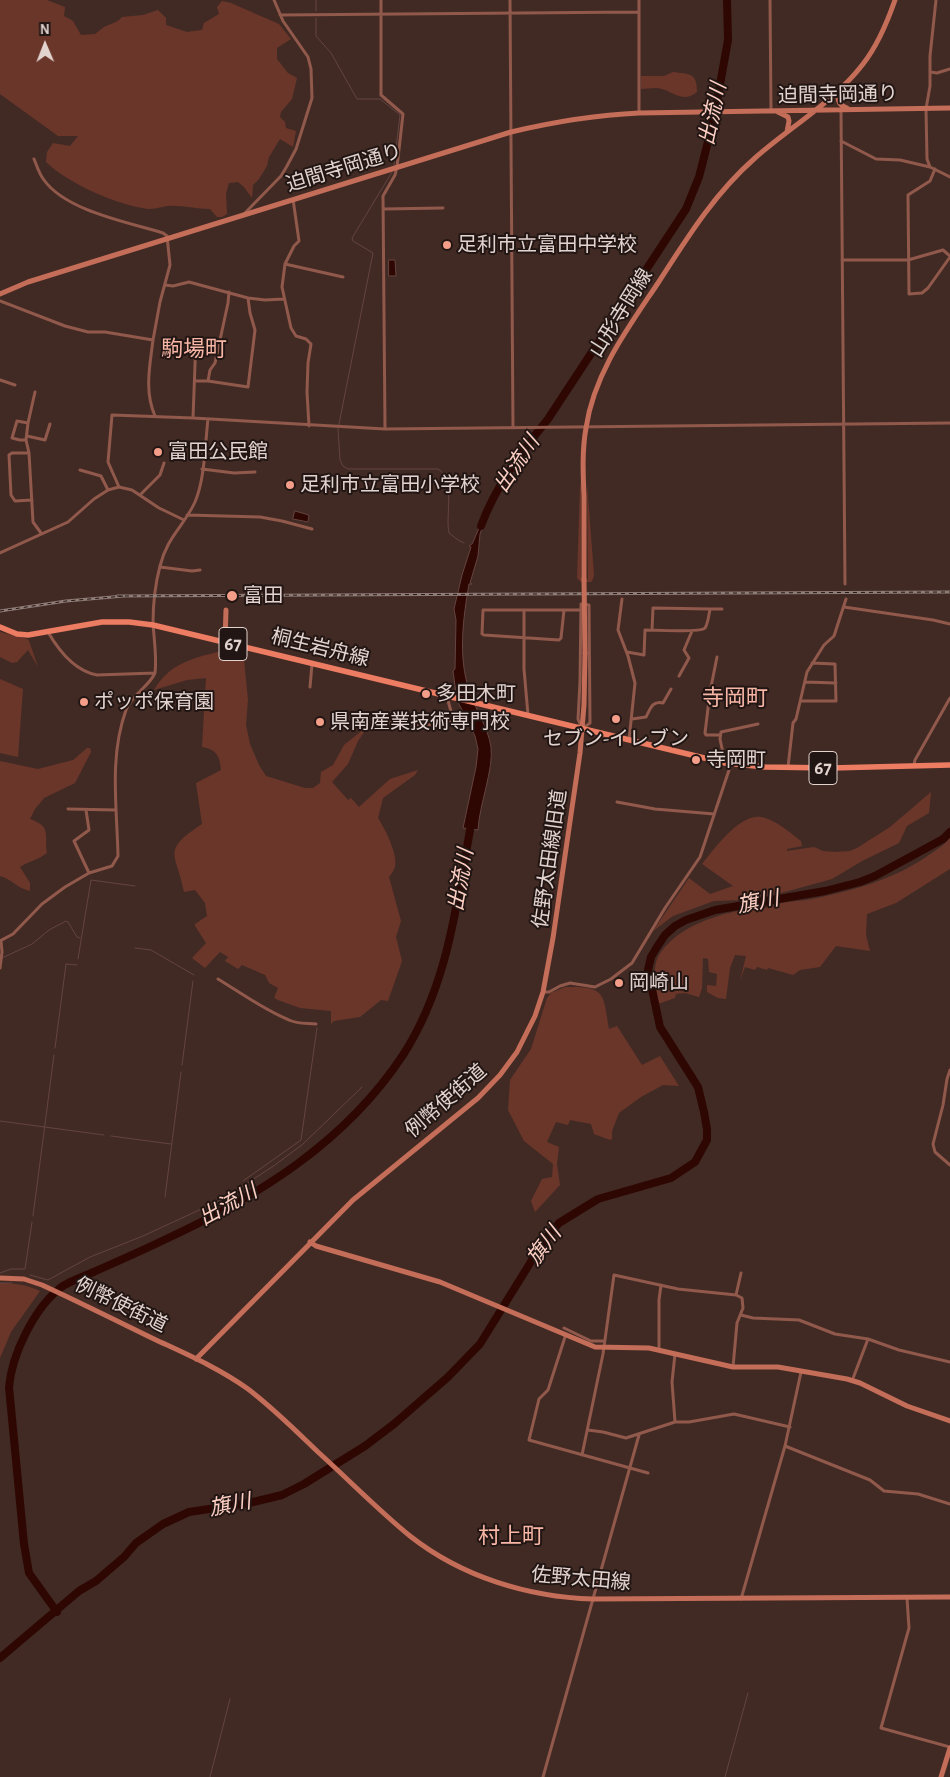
<!DOCTYPE html>
<meta charset="utf-8">
<style>
body{margin:0}
#map{position:relative;width:950px;height:1777px;overflow:hidden;background:#422a24;font-family:"Alegreya Sans",sans-serif}
canvas{display:block}
.north{position:absolute;left:20px;top:20px;width:50px;height:50px;-webkit-text-stroke:4px #211613;paint-order:stroke;rotate:359deg;font-size:14px;font-weight:700;line-height:20px;text-align:center;color:#e3d3cf}
.north::after{content:'';display:block;margin:auto;width:18px;height:22px;background:#e3d3cf;clip-path:polygon(50% 0,100% 100%,50% 72%,0 100%)}
</style>
<div id="map">
<canvas width="950" height="1777"></canvas>
<div class="north">N</div>
</div>
<script>
const context = document.querySelector('canvas').getContext('2d');
context.lineJoin = 'round';
function paint(path, color) {
  context.fillStyle = color;
  context.fill(path, 'evenodd');
}
function stroke(path, color, width, dash) {
  context.strokeStyle = color;
  context.lineWidth = width;
  context.lineCap = dash ? 'butt' : 'round';
  context.setLineDash(dash || []);
  context.stroke(path);
}
function label(font, color, halo, rows, align = 'center') {
  context.font = font + ' "Alegreya Sans","Noto Sans JP",sans-serif';
  context.lineWidth = 4;
  context.setLineDash([]);
  context.textBaseline = 'middle';
  context.strokeStyle = halo;
  context.fillStyle = color;
  for (const [text, x, y, turn = 0] of rows) {
    context.save();
    context.translate(x, y);
    context.rotate((+turn || 0) * Math.PI / 180);
    context.textAlign = isNaN(turn) ? turn : align;
    if (halo) context.strokeText(text, 0, 0);
    context.fillText(text, 0, 0);
    context.restore();
  }
}
const green = new Path2D(`
 M0 0H47L65 7 64 16 73 21 81 35 95 34 104 27 118 21 122 17 143 15 158 10 166 18V25L187 32 202 30 204 23 219 14 217 7 222 1 231 3 279 24 291 39 277 48V59L288 73 297 78 292 99 281 112 280 117 285 122 286 128 296 131 293 147 280 139 269 157 267 166 259 179 253 185 252 198 244 187 238 182 229 183 226 193 227 214 222 217H217L210 209C196 209 181 205 167 206 161 207 154 209 148 209 117 205 69 184 46 162L47 152 53 143 70 146 78 136H58L0 94Z
 M673 72C690 74 697 73 697 92 684 103 675 93 662 89 656 87 648 89 641 89V76H664Z
 M581 481V580H588L587 483 594 575 593 579 591 582H581L577 578 580 487Z
 M0 632 27 639 29 641 38 667 28 650 17 662 12 663 0 657Z
 M232 649H243L248 700 246 725 250 744 259 765 266 776 305 788H313L320 783 321 772 333 765 344 745 369 725 358 741 348 764 332 782 348 800 351 798 359 807 390 779 418 770 415 775 383 798 378 818C385 829 398 854 395 867 394 871 391 874 389 877L401 921 396 937 402 961 388 1001 381 1000 360 1017 334 1021 331 1024V1011L300 1008 278 1000 274 998 278 988 269 983 265 975 242 965 238 969 225 961 228 957 220 952 205 968 192 958 206 943 195 926V924L207 916 205 903 195 890 184 892C177 852 160 852 202 824L196 783 221 770C220 756 216 749 202 747L206 678 187 680 154 690C171 660 201 656 232 649Z
 M0 679 23 689 18 757 0 753Z
 M87 748H90L91 752 75 783 44 798 35 809 30 819C52 827 44 834 47 853 38 860 29 861 20 867L30 883V891C16 888 12 879 0 876V761L38 769 73 760Z
 M931 792 929 813 907 826 899 843 862 861 832 879 774 895 743 900 714 901 673 916 653 931 689 878 710 894 733 886 702 864C714 849 740 813 761 817 774 819 791 833 801 841L802 846 787 849V851L814 847 823 851 835 852 850 851 857 848 890 827Z
 M950 838V869L896 903 867 914 866 935 870 951 836 946 820 967 800 970 793 975 768 968 767 970 757 967 755 970 745 967 740 981 746 956 735 955 730 968 726 999 718 998 707 992V985L716 986 717 974 709 972 708 959 703 958 702 988 699 997 685 993 676 994 675 998 658 1004C656 990 651 969 659 955 674 931 706 918 733 912 743 909 753 909 763 908 769 907 775 904 782 903 792 901 802 901 812 899 852 891 892 880 926 857 934 851 944 846 950 838Z
 M565 987C606 986 603 993 609 1029L617 1026 642 1065 660 1056 679 1086 663 1085 641 1097 619 1113 612 1131V1139L610 1140 594 1134 591 1124 570 1120 568 1125 556 1122 547 1142 559 1147 557 1164 560 1185 535 1212 531 1201 542 1179 552 1177 553 1164 524 1141 508 1110 510 1080 531 1049 547 998 551 993Z
 M0 1283C14 1283 28 1285 40 1291L11 1332 0 1358Z`);
const water = new Path2D(`
 M389 260H395L396 276H389Z
 M295 511 309 515 308 522 293 519Z
 M484 517 486 518 480 534 478 556 470 583 472 584H469C463 619 458 656 469 690 475 709 488 727 491 747 494 768 479 806 478 830L463 828 476 767 478 749 475 736 457 700 453 671 455 669 456 620 454 609 462 575 471 547 469 546 472 544Z`);
const stream = new Path2D(`
 M316 0V11
 M316 18V36L331 53 357 99H380L400 115 394 165
 M392 172 352 238 353 241 373 253 338 429 340 460 343 466 348 469H438C456 479 445 515 449 533L458 540 464 543
 M135 948 151 950 194 975
 M2 958 32 944 49 930 66 921 68 922 77 937 80 938
 M78 959 91 880 135 886
 M55 1048 66 964 77 965
 M182 1065 193 981
 M0 1121 104 1135
 M111 1136 171 1144
 M243 1181 301 1140 317 1028
 M165 1197 181 1072
 M33 1216 54 1055
 M0 1273 11 1269H25L32 1222
 M30 1275 48 1280 90 1257 143 1236 223 1199 275 1165 303 1144 362 1087
 M0 1283H12
 M210 1777 230 1699
 M725 1777 748 1693`);
const river = new Path2D(`
 M481 526C495 487 522 451 548 419L686 209 699 177 714 118 728 40 727 0
 M57 1612 29 1573 24 1544 9 1387C12 1354 34 1309 60 1288 68 1282 80 1278 89 1274 114 1263 139 1252 164 1240 257 1197 345 1143 403 1055 449 984 457 900 472 819
 M0 1658 79 1591 96 1581 124 1557 136 1543 163 1524 189 1512 249 1503 282 1495 304 1484 365 1446 394 1424 448 1377 480 1344 532 1260 547 1237 559 1223 598 1199 671 1178 695 1162 707 1140V1129L704 1112 698 1087 660 1027 648 970 651 957 657 947 665 935 675 926 686 920 715 910 825 891 860 882 875 876 910 857 943 839 950 832`);
const street = new Path2D(`
 M381 0V95L403 114 397 167 395 175 383 196 385 429
 M510 0 513 428
 M639 0V113
 M770 0 771 111
 M280 15 639 12
 M930 72 937 73 950 69
 M841 110 845 584
 M841 141 876 159 900 160 930 167 950 177
 M930 167 927 159 926 109 930 86V56L936 0
 M935 169 930 181 908 195 909 294 922 293 928 288 950 257
 M293 199 299 241 294 246 285 264 282 287 291 328 296 336 306 339 311 344 308 363 307 392 309 426
 M383 209 443 208
 M245 213 281 176 287 166 296 149 312 98 311 69 308 57 283 21 274 0
 M842 260H908L943 250 950 256
 M285 264 343 277
 M165 285 173 286 189 282 248 298 265 300 284 299
 M0 301 65 326 88 332H105L153 340 160 302 170 265 167 236 163 233C128 222 66 211 44 180 39 174 37 166 34 159
 M153 340C150 365 144 391 155 416
 M0 380 15 385
 M195 381H208L210 370 215 363 228 303 229 292
 M208 381 248 387 255 330 250 313 248 298
 M35 392 28 423 26 440 29 453 33 522 41 533
 M193 418 196 338
 M27 436 45 440 50 424
 M26 440H20L12 438 17 421 28 423
 M29 453H12L9 455 11 495 15 501 32 500
 M202 469 234 473 255 472
 M80 470 101 476 108 490
 M119 487 108 462 112 415 193 418 385 429 950 423
 M140 495 160 475 164 463
 M187 515 260 517 282 521 312 529
 M0 553 68 522 94 499 108 490 119 487 132 490 159 508 184 520
 M160 567 192 571 200 570
 M622 599 618 630 628 656 635 683 629 740
 M581 604 589 605 590 723 582 729 578 719 580 682Z
 M844 607 933 620 950 624
 M710 609H722
 M524 610V669L528 715
 M564 610 561 638 559 640 484 635 482 634 483 610C515 610 547 610 580 610
 M48 632C59 651 75 671 97 675L155 673
 M627 652 644 655 645 630C654 630 701 633 705 628 708 624 709 614 710 609L653 608 652 630
 M717 657 710 692 705 733 706 735H720
 M679 676 689 658 684 650 692 631
 M805 682 836 683
 M310 687 312 664
 M801 701H836L835 664 812 663
 M632 719 646 717C650 710 652 700 663 703L671 689
 M384 722 419 726 451 721 452 715 447 697
 M725 762 720 739 721 732 758 724
 M914 765 915 760 950 698
 M788 767 793 723 796 719 807 672 824 645 834 636 846 599
 M617 802 655 809 714 814
 M68 809 116 810
 M86 810 89 830 74 841 89 873
 M0 941 13 934 42 904 65 887 89 873 112 866 118 856C117 807 109 757 126 710 132 694 148 688 155 673 157 657 154 640 153 623 153 604 155 585 160 566 167 537 184 526 195 502 205 479 205 444 208 419
 M0 968 2 952 1 941
 M218 979C241 993 264 1010 289 1020 297 1024 307 1023 316 1024
 M543 992H549L560 986 570 983 595 987 611 979 632 963 665 908 700 857 731 764
 M950 1070 947 1079 943 1105 933 1144 935 1152 950 1165
 M736 1295 741 1273
 M741 1315 753 1318 799 1320 835 1334 868 1339 899 1350 950 1362
 M564 1328 591 1341H604
 M565 1337 548 1390 539 1399 529 1440 648 1473
 M659 1349V1300L661 1285
 M852 1381 868 1339
 M675 1422 672 1382 675 1354
 M588 1430 603 1432 626 1438 675 1422H689L734 1414 790 1427
 M785 1446 870 1480 884 1491 918 1494 950 1504
 M582 1455 603 1354 614 1275 678 1289 736 1295 742 1298 743 1308 737 1323 733 1367
 M907 1598 909 1628 881 1728 950 1747
 M741 1599 785 1446 801 1372
 M543 1777 639 1435`);
const secondary = new Path2D(`
 M840 90C836 98 838 105 847 108
 M778 112 788 117 789 121 787 132
 M0 294 28 282 511 132C553 122 595 115 639 113L950 108
 M584 579C584 551 584 524 584 496 583 473 582 450 586 428 594 373 628 328 658 283 687 238 714 194 755 158 790 127 834 102 863 64 878 45 887 23 895 0
 M225 642 226 610
 M310 1242 316 1246 440 1282 595 1347 649 1348 733 1367H778L847 1379 860 1383 907 1406 950 1421
 M0 1278 24 1279 42 1285C79 1302 117 1321 154 1339 186 1354 219 1368 248 1389 273 1408 295 1430 318 1452 349 1480 378 1510 410 1536 462 1577 528 1597 593 1599L950 1597
 M196 1359 353 1200 478 1098 500 1075 517 1052 535 1016 543 992 553 938 580 753 584 705 585 653
 M941 1777 950 1748`);
const primary = new Path2D(`
 M0 627 17 634 28 635 102 622H129L153 625 725 763 765 767 831 768 950 765`);
const rail = new Path2D(`
 M117 596 950 592
 M0 611 66 601 124 596`);
const secondaryBridge = new Path2D(`
 M584 579 585 653`);
const markers = [
 [447,245,5,"#f49e89"],
 [158,452,5,"#f49e89"],
 [290,485,5,"#f49e89"],
 [232,596,6,"#f49e89"],
 [426,694,5,"#f49e89"],
 [84,702,5,"#f49e89"],
 [616,719,5,"#f49e89"],
 [320,722,5,"#f49e89"],
 [696,760,5,"#f49e89"],
 [619,983,5,"#f49e89"]
];
const shields = [
 [233,644,28],
 [823,768,28]
];
const shieldNames = [
 ["67",233,644],
 ["67",823,768]
];
const streetNames = [
 ["迫間寺岡通り",838,95,-1],
 ["迫間寺岡通り",344,168,-17],
 ["山形寺岡線",621,313,-58],
 ["桐生岩舟線",320,648,14],
 ["佐野太田線旧道",550,859,-82],
 ["例幣使街道",446,1101,-41],
 ["例幣使街道",121,1305,26],
 ["佐野太田線",581,1579,5]
];
const poiNames = [
 ["足利市立富田中学校",457,245],
 ["富田公民館",168,452],
 ["足利市立富田小学校",300,485],
 ["富田",243,596],
 ["多田木町",436,694],
 ["ポッポ保育園",94,702],
 ["県南産業技術専門校",330,722],
 ["セブン-イレブン",616,739,"center"],
 ["寺岡町",706,760],
 ["岡崎山",629,983]
];
const waterNames = [
 ["出流川",713,114,-78],
 ["出流川",517,464,-56],
 ["出流川",461,880,-80],
 ["旗川",758,902,-11],
 ["出流川",228,1205,-29],
 ["旗川",544,1246,-53],
 ["旗川",230,1505,-11]
];
const quarterNames = [
 ["駒場町",194,349],
 ["寺岡町",735,698],
 ["村上町",511,1536]
];
paint(green, '#6a362a');
paint(water, '#2e0702');
stroke(water, '#644440', 1);
stroke(stream, '#644440', 1);
stroke(river, '#2e0702', 8);
stroke(street, '#90594b', 3);
stroke(secondary, '#c46d58', 5);
stroke(primary, '#ec7c62', 5.5);
stroke(rail, '#907c77', 3);
stroke(rail, '#211613', 1, [4]);
stroke(secondaryBridge, '#c46d58', 5);
for (const [x, y, r, color] of markers) {
  const dot = new Path2D();
  dot.arc(x, y, r, 0, 2 * Math.PI);
  context.fillStyle = color;
  context.fill(dot);
  stroke(dot, '#211613', 2);
}
for (const [x, y, w] of shields) {
  const box = new Path2D();
  box.roundRect(x - w / 2, y - 16.5, w, 33, 4);
  context.fillStyle = '#211613';
  context.fill(box);
  stroke(box, '#e3d3cf', 1);
}
label('bold 19px', '#e3d3cf', null, shieldNames);
label('20px', '#e3d3cf', '#211613', streetNames);
label('20px', '#e3d3cf', '#211613', poiNames, 'left');
label('italic 21px', '#fecfc3', '#211613', waterNames);
label('22px', '#f8b6a6', '#211613', quarterNames);
</script>
